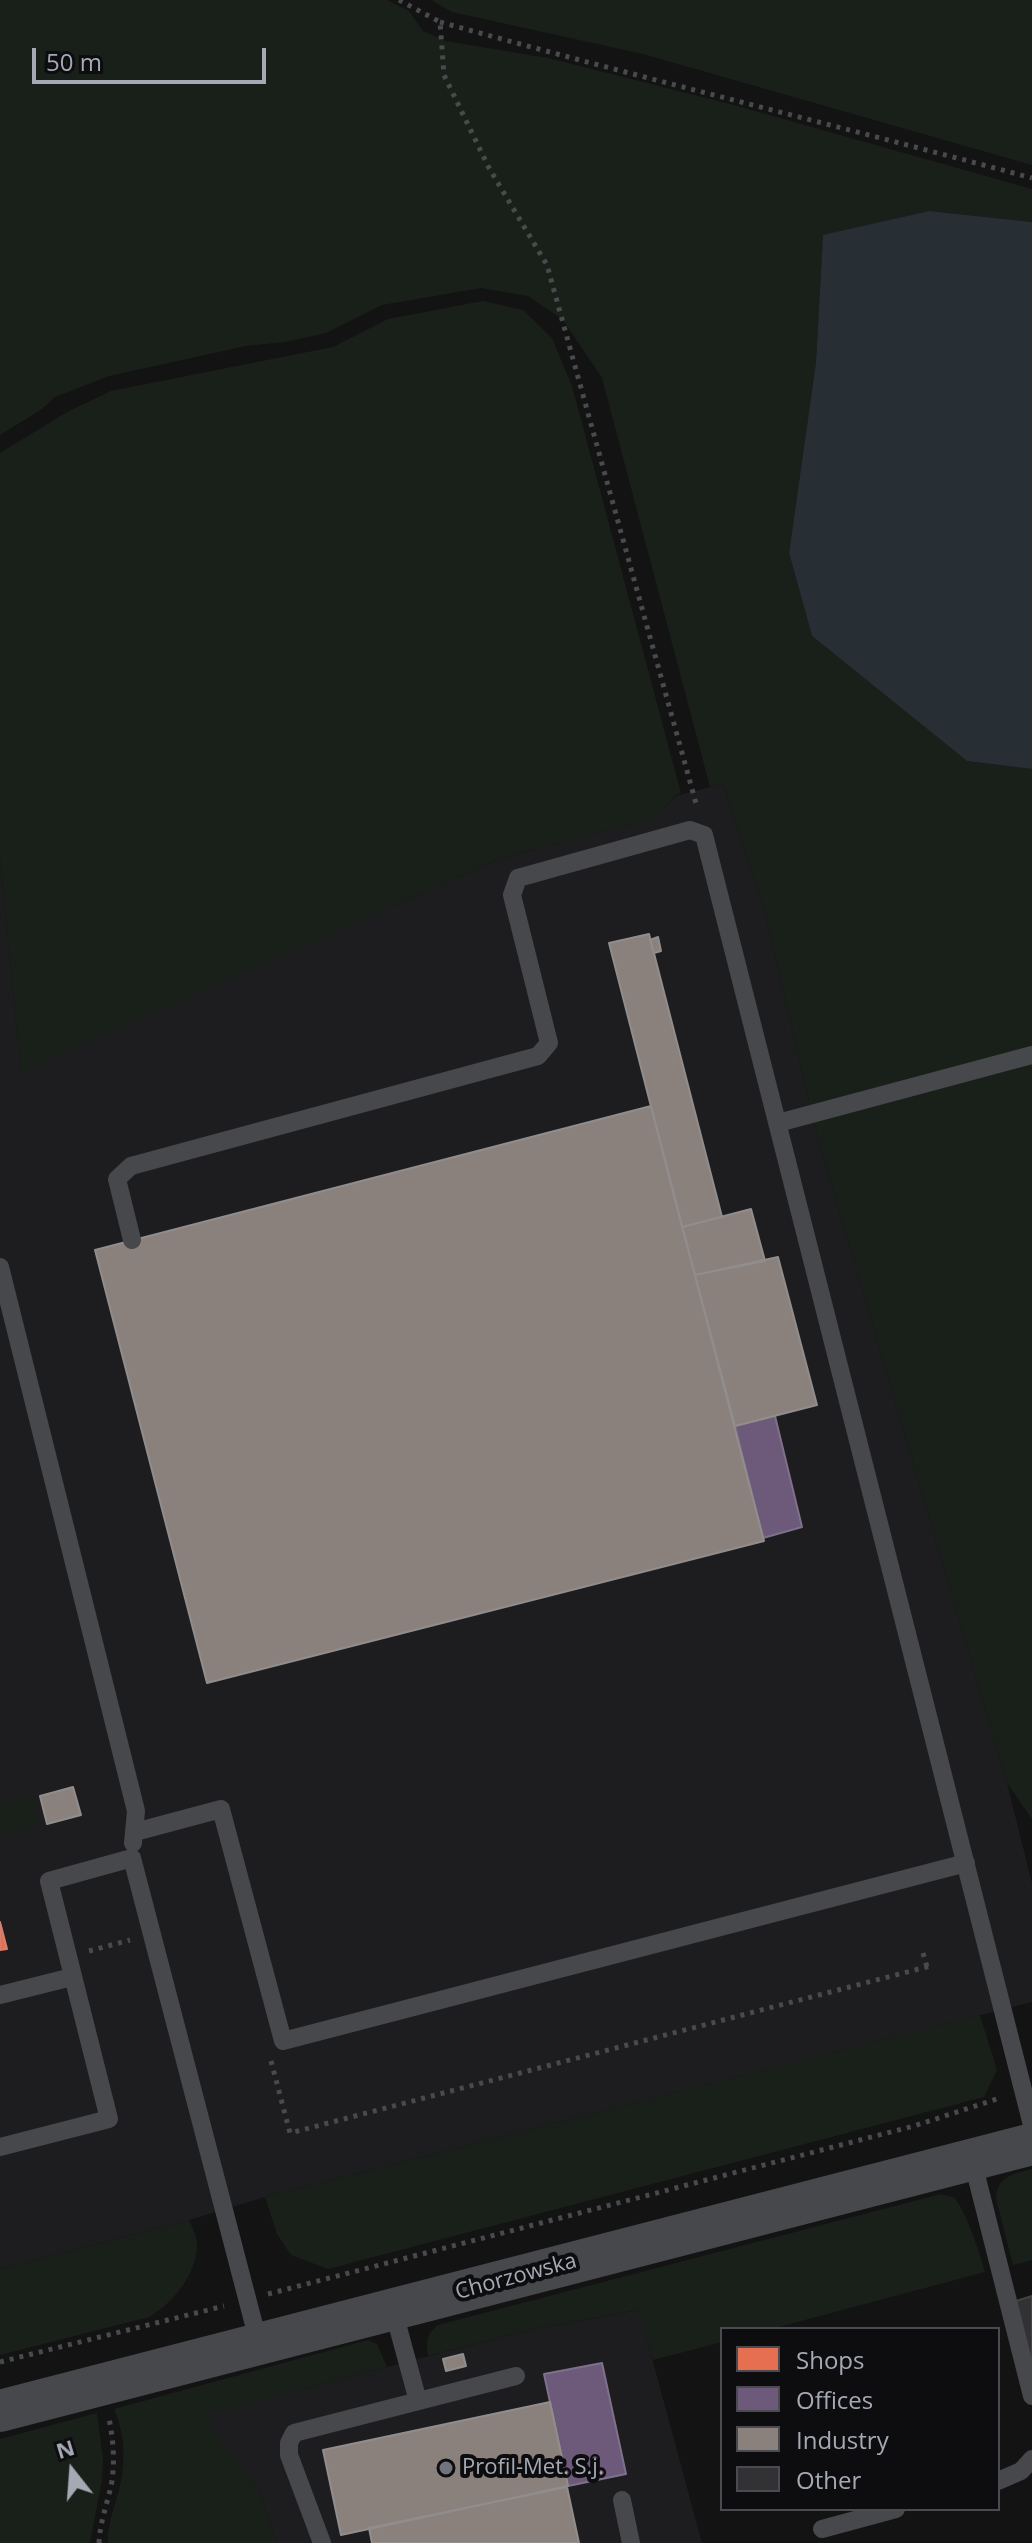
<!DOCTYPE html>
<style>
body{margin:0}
#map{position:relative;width:1032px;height:2543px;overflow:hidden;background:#131313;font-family:"Open Sans",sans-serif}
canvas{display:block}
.legend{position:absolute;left:720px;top:2327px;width:280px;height:184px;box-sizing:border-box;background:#0d0d0f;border:2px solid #494b51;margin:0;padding:10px 14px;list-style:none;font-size:24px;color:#a4a9b4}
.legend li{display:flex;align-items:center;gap:16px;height:40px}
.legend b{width:40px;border:2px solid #494b51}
.north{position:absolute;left:32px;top:2431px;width:80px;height:80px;-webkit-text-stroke:6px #0d0d0f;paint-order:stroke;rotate:343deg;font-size:22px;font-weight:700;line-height:32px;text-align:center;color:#a4a9b4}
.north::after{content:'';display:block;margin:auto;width:28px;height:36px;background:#a4a9b4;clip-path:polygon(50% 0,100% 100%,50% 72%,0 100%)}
.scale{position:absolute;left:32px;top:48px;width:234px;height:36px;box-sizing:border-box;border:4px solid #a4a9b4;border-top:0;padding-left:10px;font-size:24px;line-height:28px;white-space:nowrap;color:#a4a9b4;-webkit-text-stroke:6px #0d0d0f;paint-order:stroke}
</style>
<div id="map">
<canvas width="1032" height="2543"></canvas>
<ul class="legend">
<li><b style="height:22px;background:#e76f51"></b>Shops</li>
<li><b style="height:22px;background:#6d597a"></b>Offices</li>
<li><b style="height:22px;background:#8a817c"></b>Industry</li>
<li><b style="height:22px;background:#323234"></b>Other</li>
</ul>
<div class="north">N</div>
<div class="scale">50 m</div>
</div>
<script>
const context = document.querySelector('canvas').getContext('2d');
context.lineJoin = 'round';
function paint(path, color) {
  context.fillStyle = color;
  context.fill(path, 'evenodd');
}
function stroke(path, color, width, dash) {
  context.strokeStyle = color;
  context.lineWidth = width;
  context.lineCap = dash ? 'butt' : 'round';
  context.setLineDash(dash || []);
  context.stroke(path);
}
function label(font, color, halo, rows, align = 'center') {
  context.font = font + ' "Open Sans",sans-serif';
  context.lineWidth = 8;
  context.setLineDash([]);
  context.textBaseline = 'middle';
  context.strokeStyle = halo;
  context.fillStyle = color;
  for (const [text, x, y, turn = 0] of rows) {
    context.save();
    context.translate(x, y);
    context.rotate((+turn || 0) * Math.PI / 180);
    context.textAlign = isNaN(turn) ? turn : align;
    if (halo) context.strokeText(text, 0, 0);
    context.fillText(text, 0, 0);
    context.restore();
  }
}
const built = new Path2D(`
 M723 784 766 916 815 1128 1007 1783 1032 1883V2002L265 2197 189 2220 0 2269V859L21 1071 499 859 655 818 675 796Z
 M639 2310 702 2543H276L259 2491 202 2415 533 2329Z`);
const green = new Path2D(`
 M0 0H387L409 11 423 31 445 41 548 58 730 104 1032 189V222L929 211 823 236 816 362 789 553 812 636 967 761 1032 769V1819L1007 1783 815 1128 766 916 723 784 710 787 602 378 563 320 528 296 481 288 382 305 326 333 285 342 246 346 109 376 55 397 42 409 0 435Z
 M431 0H1032V165L643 54 452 12Z
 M483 301 523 310 552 338 572 386 681 793 674 796 656 818 499 859 21 1072 0 859V453L67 412 111 391 333 347 388 319Z
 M31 1794 40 1826 0 1837V1832L2 1831 0 1803Z
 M980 2015 997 2070 984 2097 328 2269 291 2255 277 2234 265 2197Z
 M1032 2169V2260L1013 2265 996 2199C997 2176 1013 2174 1032 2169Z
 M941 2194 955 2198C970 2221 977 2246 985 2272L771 2329H722V2342L653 2360 638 2310 533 2329 428 2356C426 2342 426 2335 438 2325Z
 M189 2220C192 2227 197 2236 197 2244 198 2273 172 2304 149 2317L0 2355V2269Z
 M368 2340 377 2344 387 2367 203 2415 259 2491 276 2543H108C107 2526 113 2511 118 2494 126 2465 126 2437 114 2409Z
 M97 2413 103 2459 102 2480 90 2543H0V2439Z`);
const water = new Path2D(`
 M929 211 1032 222V769L967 761 812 636 789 553 816 362 823 235Z`);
const shops = new Path2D(`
 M0 1922 7 1949 0 1950Z`);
const offices = new Path2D(`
 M775 1416 802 1527 763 1538 735 1426Z
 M602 2363 626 2474 568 2486 544 2374Z`);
const industry = new Path2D(`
 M649 934 722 1217 682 1227 609 943Z
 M658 937 661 951 654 953 650 940Z
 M651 1106 764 1541 207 1683 95 1250Z
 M751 1209 765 1261 695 1275 682 1227Z
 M778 1257 817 1405 735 1426 695 1275Z
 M73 1787 81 1815 47 1824 40 1796Z
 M463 2354 466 2366 446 2371 443 2359Z
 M550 2402 568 2486 341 2535 323 2450Z
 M567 2487 579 2543H372L369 2528Z`);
const building = new Path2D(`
 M1032 2296V2362L1013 2302Z`);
const path = new Path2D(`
 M399 0 440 22 444 75 489 168 547 265 697 807
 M440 22C637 77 835 125 1032 178
 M89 1951 130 1940
 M923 1953 927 1967
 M271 2061 290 2133 934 1965
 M268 2294 914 2126 1000 2098
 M0 2362 224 2306
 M99 2543C100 2521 108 2502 112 2481 115 2459 113 2439 109 2418`);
const service = new Path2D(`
 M778 1123 1032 1055
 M132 1240 117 1179 131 1166 538 1056 549 1043 512 895 518 878 690 830 704 835 1032 2125
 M0 1267 136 1811 133 1843
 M135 1832 221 1809 283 2041 966 1863
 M0 1995 72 1977
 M0 2147 109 2119 49 1881 132 1858 259 2344
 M972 2159 1032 2396
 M393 2309 418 2401
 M998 2481 1021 2471 1032 2459
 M622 2500 631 2543
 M822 2529 896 2509
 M322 2543 289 2455V2443L294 2433 516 2376`);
const tertiary = new Path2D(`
 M0 2411 1032 2144`);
const markers = [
 [446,2468,8,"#71747c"]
];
const streetNames = [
 ["Chorzowska",516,2277,-15]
];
const poiNames = [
 ["Profil-Met. S.j.",462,2468]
];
paint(built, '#1d1d1f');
paint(green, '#19201a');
paint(water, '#272e34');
paint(shops, '#e76f51');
stroke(shops, '#d3806f', 2);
paint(offices, '#6d597a');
stroke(offices, '#7e718b', 2);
paint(industry, '#8a817c');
stroke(industry, '#928d8d', 2);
paint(building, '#323234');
stroke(building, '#424346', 2);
stroke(path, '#494a4e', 5, [4, 6]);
stroke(service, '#47484c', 18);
stroke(tertiary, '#47484c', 42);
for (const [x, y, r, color] of markers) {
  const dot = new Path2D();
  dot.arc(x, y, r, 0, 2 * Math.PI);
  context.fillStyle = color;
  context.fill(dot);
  stroke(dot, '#0d0d0f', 3);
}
label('22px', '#a4a9b4', '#0d0d0f', streetNames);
label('22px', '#a4a9b4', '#0d0d0f', poiNames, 'left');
</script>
